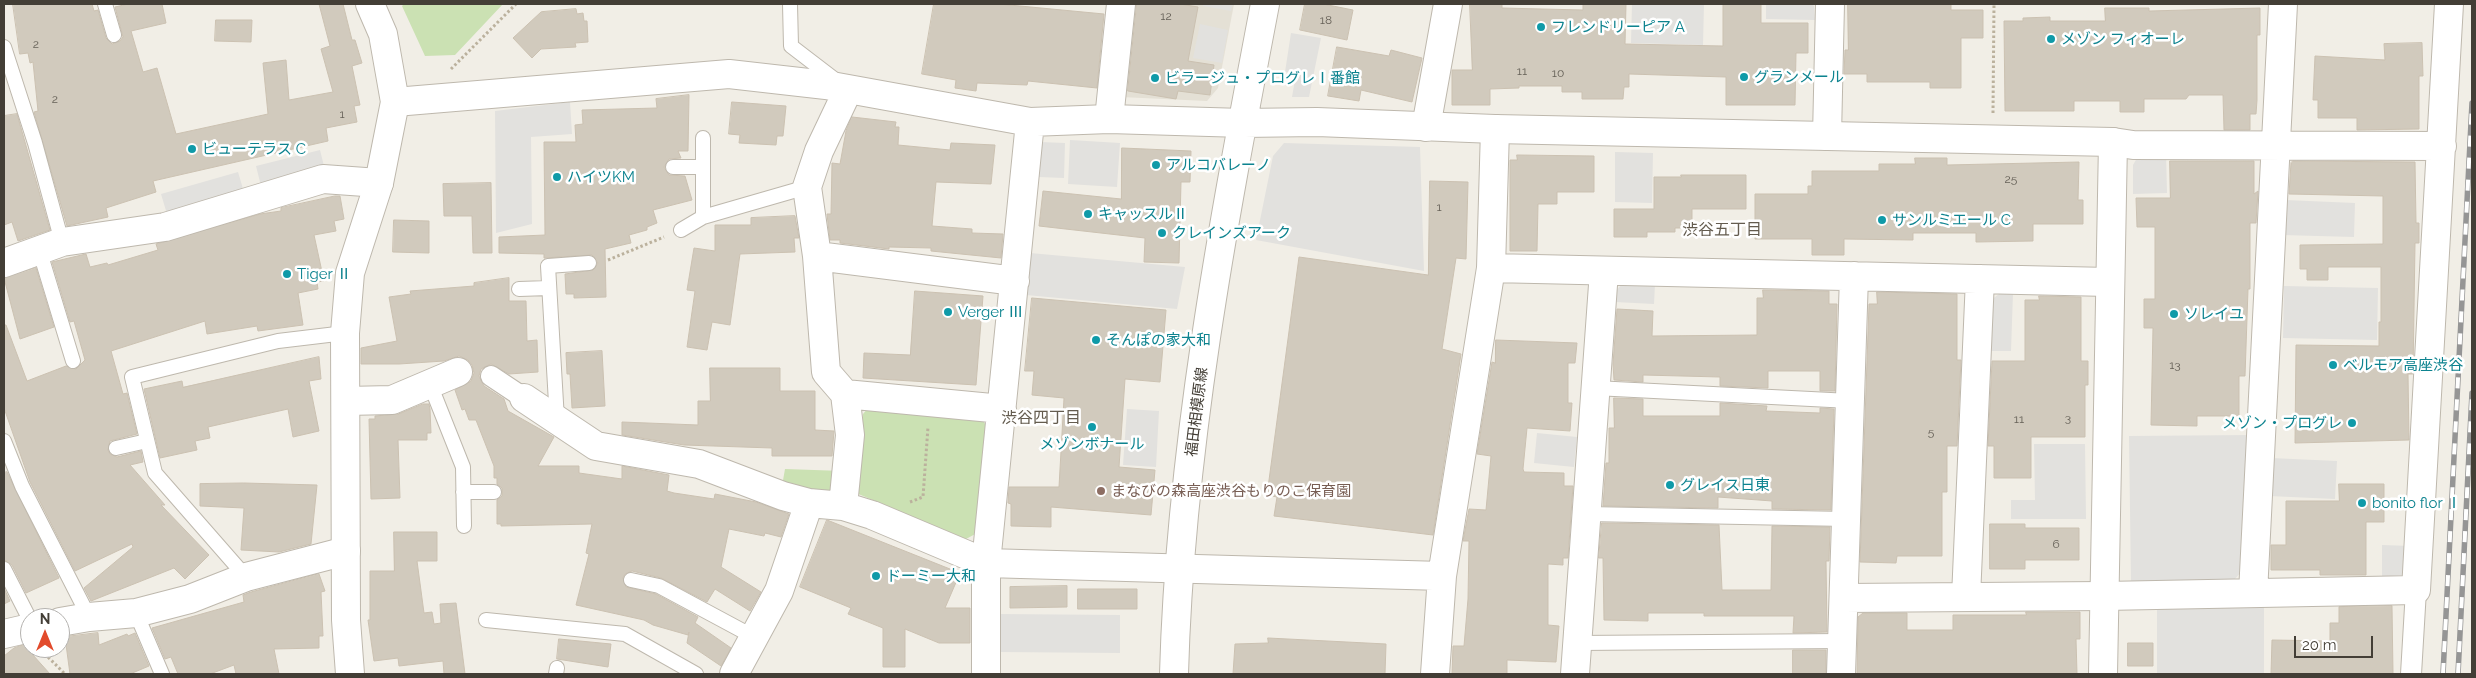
<!DOCTYPE html>
<meta charset="utf-8">
<style>
body{margin:0}
#map{position:relative;width:2476px;height:678px;overflow:hidden;background:#f1eee6;font-family:Raleway,sans-serif}
canvas{display:block}
.frame{position:absolute;inset:0;border:5px solid #433e36;pointer-events:none}
.north{position:absolute;left:20px;top:608px;width:50px;height:50px;box-sizing:border-box;background:#fff;border:1px solid #b4b2af;border-radius:50%;rotate:0deg;font-size:14px;font-weight:700;line-height:20px;text-align:center;color:#433e36}
.north::after{content:'';display:block;margin:auto;width:18px;height:22px;background:#e24b2c;clip-path:polygon(50% 0,100% 100%,50% 72%,0 100%)}
.scale{position:absolute;left:2294px;top:636px;width:79px;height:22px;box-sizing:border-box;border:2px solid #433e36;border-top:0;padding-left:6px;font-size:15px;line-height:18px;white-space:nowrap;color:#433e36;-webkit-text-stroke:4px #fff;paint-order:stroke}
</style>
<div id="map">
<canvas width="2476" height="678"></canvas>
<div class="frame"></div>
<div class="north">N</div>
<div class="scale">20 m</div>
</div>
<script>
const context = document.querySelector('canvas').getContext('2d');
context.lineJoin = 'round';
function paint(path, color) {
  context.fillStyle = color;
  context.fill(path, 'evenodd');
}
function stroke(path, color, width, dash) {
  context.strokeStyle = color;
  context.lineWidth = width;
  context.lineCap = dash ? 'butt' : 'round';
  context.setLineDash(dash || []);
  context.stroke(path);
}
function label(font, color, halo, rows, align = 'center') {
  context.font = font + ' Raleway,"Noto Sans JP",sans-serif';
  context.lineWidth = 5;
  context.setLineDash([]);
  context.textBaseline = 'middle';
  context.strokeStyle = halo;
  context.fillStyle = color;
  for (const [text, x, y, turn = 0] of rows) {
    context.save();
    context.translate(x, y);
    context.rotate((+turn || 0) * Math.PI / 180);
    context.textAlign = isNaN(turn) ? turn : align;
    if (halo) context.strokeText(text, 0, 0);
    context.fillText(text, 0, 0);
    context.restore();
  }
}
const residential = new Path2D(`
 M1130 4H1234L1218 88 1207 101 1121 97Z`);
const green = new Path2D(`
 M404 4H503L455 55 425 56 402 6Z
 M869 407 980 417 989 429 979 532 966 539 856 493 863 414Z
 M785 469 843 471 839 496 782 486Z`);
const parking = new Path2D(`
 M1203 4H1233L1231 11 1203 6Z
 M1632 4H1704L1703 45 1631 43Z
 M1766 4H1812L1814 6 1815 20 1766 19Z
 M1200 24 1228 30 1222 63 1193 58Z
 M1291 33 1321 38 1309 97H1292L1296 74 1285 72Z
 M570 102 572 134 531 137 532 224 496 233 495 111Z
 M1070 140 1120 143 1117 187 1068 184Z
 M1040 142 1065 143 1064 178 1039 177Z
 M1284 143 1420 147 1424 271 1256 240 1273 156Z
 M320 150 325 170 261 186 256 166Z
 M2141 151 2166 152 2167 193 2133 194V165Z
 M1615 152 1653 153 1652 203 1615 202Z
 M238 172 244 192 167 214 161 194Z
 M2285 200 2355 203 2354 237 2282 235Z
 M1030 253 1185 267 1177 309 1026 295Z
 M1622 284H1655L1654 304 1615 302V292Z
 M2284 286 2378 288 2377 340 2283 338Z
 M2013 293 2011 351H1989L1990 301 1999 294Z
 M1127 409 1159 411 1156 467 1123 465Z
 M1537 433 1577 437 1574 467 1534 463Z
 M2251 435 2242 571 2234 580 2131 583 2129 436Z
 M2034 444H2085L2086 519H2011V500H2035Z
 M2271 458 2337 461 2335 499 2269 496Z
 M2382 545 2411 546 2406 578H2382Z
 M2264 606V674H2157V607Z
 M999 614 1120 615V653L999 652Z`);
const building = new Path2D(`
 M13 4H92L94 11 98 10 106 38 112 44 120 41 123 37 115 7 128 4H162L166 23 131 31 143 72 157 68 176 134 268 114 263 63 286 60 289 100 333 92 321 49 330 46 319 4H343L352 40H355L362 63 352 66 360 105 354 106 357 122 326 128 328 141 153 181 156 192 106 208 108 217 67 226 34 112 38 111 33 62 30 63 28 53 20 54Z
 M934 4H999L1104 14 1097 88 1028 81 1027 85 977 83 976 91 955 88 956 80 922 74Z
 M1137 4H1180L1198 7 1188 61 1214 65 1210 95 1178 91 1176 99 1128 91Z
 M1305 4H1323L1353 10 1347 40 1300 30Z
 M1470 4H1502V8L1583 10V4H1626L1625 44 1723 46V4H1761V23H1808V53H1796L1795 105H1726V77L1629 74V87H1624L1623 99H1582V92H1562V86H1519V88L1490 89V105H1452V70H1472Z
 M1848 4H1951V10H1983V38H1961V88H1930V82H1867V74H1844L1845 50H1848Z
 M2105 8H2149V11L2260 8V35H2257V100L2256 114H2250V130H2224L2223 95H2189L2186 99H2144V112H2120V101H2074V111H2005L2004 21H2023V18L2050 17V21H2105Z
 M576 9 577 14 583 13 584 21H587L588 42 575 43 576 47 541 49 532 58 513 38 541 12Z
 M216 20H252L251 42 215 41Z
 M2422 43 2423 76H2419V129L2357 130V118H2318V100H2313L2315 56 2385 60 2384 44Z
 M1337 47 1389 56 1391 50 1422 58 1412 102 1361 90 1359 101 1328 96Z
 M689 95 688 151H678L681 158 669 159 664 167 669 175 685 176 692 200 653 210 657 223 647 227V230L629 235 631 243 605 249 606 297 574 298V294H566L565 274 593 270 598 263 592 255 544 258V254L499 253V237L545 235 544 142H576L575 125 583 124 582 110 657 108 656 99Z
 M732 102 786 106 783 136H777L776 145 739 143 740 135 729 134Z
 M17 114 50 230 18 241 12 222 4 225V116Z
 M852 117 896 122 895 127H899L898 145 950 150 951 143 995 145 991 184 936 182 932 226 972 229V233L1003 234 1001 258 931 251V248L889 247V249L840 243V240H830L827 214H831L832 163 840 164 846 131Z
 M1122 148 1191 151 1190 182H1181L1179 263 1144 262 1145 238 1039 226 1043 191 1121 199Z
 M1517 155 1594 156V192H1557V204H1538L1537 251H1510V160H1517Z
 M1915 158H1947V165L2079 162 2078 200H2083V224H2033V241L1976 242V233H1913V240L1844 239V255H1812V239H1755V194H1808V186H1812V171H1879V164H1915Z
 M2170 161H2254V194L2258 191 2256 223H2250V289H2248L2245 376H2239V416H2197V426L2151 425 2153 328H2144V299H2155V227H2137L2136 198H2170Z
 M2293 161 2415 162 2416 223H2419V243H2415L2413 374H2408L2409 440 2295 443 2296 345 2379 346V322H2381V267H2328V280H2307V269H2300V245L2383 244V196L2289 194 2291 163Z
 M1681 175H1746V209H1692V228H1675V232H1647V237H1614V209H1654V177H1681Z
 M1430 181 1468 182 1466 259 1456 258 1442 349 1461 354 1433 535 1274 516 1277 497 1267 495 1299 257 1428 275Z
 M491 183 492 253H473L472 216H444L443 184Z
 M335 196H340L344 219 334 221 336 231 314 235 324 281 317 282 318 289 298 293 303 325 258 331 257 326 207 334 205 321 111 351 123 394 127 393 137 434 110 441 108 450 110 454 117 457 141 451 143 462 130 465 165 505H161L209 555 185 579 174 568 91 601 84 588 133 547 132 544 75 571 30 482 4 408V325H6L27 381 66 366 76 369 85 360 74 321 70 322 52 262 86 254 90 267 107 263 108 265 158 250 156 244 260 214 281 211V208Z
 M795 216 799 238H794L795 252 740 254 730 325 712 322 707 350 687 347 695 291 687 290 694 248 715 251V225H751V218Z
 M394 220 429 221V253L393 252Z
 M36 268 54 327 20 339 4 278Z
 M509 278V301H526L527 341 537 340 538 372 509 374 491 364 481 369 479 376 484 386 504 399 508 411 554 437 538 466H579V473L622 479V466L669 475 667 491 674 493 714 499 715 494 756 502 789 514 781 537 765 533 764 536 729 529 721 567 761 592 750 611 715 589 707 602 661 578 632 571 625 574 623 578 626 587 656 594 698 617 695 623 731 648 721 666 687 643 689 632 688 635 653 625 644 620 576 605 589 554 586 553 592 524 501 526V524H497V500L502 496V488L497 484V478H494V466L476 420H469L465 409 462 410 455 390 471 381 474 373 472 365 468 360 459 356 444 361 399 364H361V348L397 341 389 297 411 294 410 291 474 286V283Z
 M1763 290 1829 291V304H1837L1835 391H1820V371H1768V388L1720 386V377L1643 375V382L1614 380 1613 364 1617 309 1653 311 1652 336 1757 335V298H1763Z
 M915 291 983 296 976 385 863 378 864 353 910 355Z
 M1877 292 1957 294V360H1961L1957 446H1947V492H1942V556H1897L1896 563 1860 562 1869 304H1877Z
 M2039 296 2081 297V361H2088V385H2085V437H2031V478H1994V446H1988L1992 361H2025V300H2039Z
 M1032 298 1166 310 1160 382 1125 379 1119 467 1155 470 1151 515 1051 507V527L1011 526V504L1008 503 1009 487H1059L1064 398 1032 395 1034 371H1025Z
 M1496 340 1577 343 1575 363H1568V403H1572L1570 431 1527 428 1523 469 1524 472 1564 473V486H1573L1568 558H1563V565L1548 564V625L1559 626 1556 662 1507 660V674H1452L1453 646H1464L1468 599 1469 541H1463L1469 509 1486 510 1491 456 1477 454 1492 362 1495 363Z
 M602 351 605 406 572 408 570 374H567L566 353Z
 M319 357 321 379 309 381 319 431 293 437 288 409 208 427 210 438 195 441 197 450 160 458 144 389 182 381 183 387Z
 M710 368H780V391H815V430L834 431 832 456H772V448L684 445 622 435V422L698 425V401H710Z
 M1614 398 1643 399V416H1720V403L1767 406 1766 411 1820 413V408L1834 409 1831 510 1772 509V501L1718 497V508L1603 506 1606 463H1609V428H1614Z
 M423 404H429L430 409 431 433H427V440H398L400 498 371 499 369 419H375V416L398 414Z
 M7 472 59 578 26 593 12 565 4 560V473Z
 M244 483 317 485 311 544 279 552 241 550 244 508 200 506V484Z
 M2339 484H2384V522H2366V575H2320V570H2271V545H2286V501H2339Z
 M827 520 960 573 945 608H970V643H939L905 629V667H883V628L848 614 851 608 800 587Z
 M1602 523 1719 525 1722 590H1771L1772 526 1830 527 1829 561H1826L1827 632 1793 633 1794 616H1704V613H1648V621L1604 620 1603 558H1599Z
 M1990 524H2025V528H2079V560H2025V569H1990Z
 M394 532H437V561H417L424 613 432 612 434 624 441 623 440 604 456 603 465 674H444L443 661 399 666 398 658 374 661 368 620H370V571H394Z
 M319 574 325 591 321 592 323 636H319V648L274 649 279 674H236L234 665 210 674H178L171 657 165 659 152 628 244 602 243 595 251 592Z
 M1067 586V607L1010 608V587Z
 M4 588 10 601 4 604Z
 M1078 589H1137V609H1078Z
 M2392 606 2393 674H2271L2272 640 2330 641V623H2339V607Z
 M2026 612H2080V639H2076L2077 674H1857L1858 617 1863 613H1907V630H1953V615H2026Z
 M98 633 99 645 127 634 128 636 135 633 149 666 130 674H70L65 637Z
 M1268 638 1386 644 1385 674H1233L1235 644 1268 643Z
 M559 639 611 644 608 667 557 659Z
 M2128 643H2153V666H2128Z
 M24 645 50 674H4V656L14 648Z
 M1793 650H1826V674H1793Z`);
const path = new Path2D(`
 M451 69 516 4
 M1993 113 1994 4
 M608 260 664 237
 M910 502 923 497 928 427
 M41 650 65 674`);
const service = new Path2D(`
 M105 4 114 35
 M790 4 791 46 838 82
 M4 47 35 143 62 242
 M673 167H703
 M703 217V138
 M681 230 703 217 807 187
 M39 249 73 361
 M519 289 549 288
 M430 384 463 467 464 526
 M1595 388 1850 401
 M557 420 548 266 589 263
 M4 441 22 486 89 617
 M116 448 147 441
 M463 492H494
 M1587 514 1846 519
 M4 569 30 620
 M246 577 155 473 132 377 278 341 345 333
 M631 580 659 586 754 637
 M136 613 162 674
 M486 620 625 634 696 674
 M1577 643 1843 641
 M556 674 557 668`);
const pedestrian = new Path2D(`
 M491 376 524 398
 M2411 674 2416 590`);
const minor = new Path2D(`
 M848 90 819 151 807 187 817 256 826 372 845 394 850 435 843 506 872 515 986 563 1442 576
 M395 102 729 74 826 85 1030 122 1109 119 1243 123
 M1109 119 1121 4
 M1426 127 1448 4
 M1827 136 1830 4
 M2113 142 2133 145 2442 146
 M817 256 1015 281
 M4 263 62 242 165 227 323 179 379 183
 M1491 268 2109 282
 M845 394 1002 409
 M524 398 596 446 699 464 783 496 809 503 843 506
 M346 401 392 400 458 372
 M2253 593 2283 4
 M1966 597 1980 279
 M1844 598 2104 596 2416 590 2449 4
 M60 622 89 617 136 613 190 599 246 577 346 551
 M4 634 30 628
 M734 674 779 591 809 503
 M986 674V563L1030 122
 M1435 674 1442 576 1491 268 1495 129
 M1575 674 1604 271
 M1841 674 1854 276`);
const tertiary = new Path2D(`
 M1243 123 1317 122 1495 129 2113 142 2103 674
 M350 674 346 620 345 333 350 273 379 183 395 102 383 34 370 4
 M1174 674C1180 450 1223 224 1265 4`);
const rail = new Path2D(`
 M2443 674 2472 103
 M2458 674 2472 393`);
const markers = [
 [1541,27,5,"#0f9aa8"],
 [2051,39,5,"#0f9aa8"],
 [1744,77,5,"#0f9aa8"],
 [1155,78,5,"#0f9aa8"],
 [192,149,5,"#0f9aa8"],
 [1156,165,5,"#0f9aa8"],
 [557,177,5,"#0f9aa8"],
 [1088,214,5,"#0f9aa8"],
 [1882,220,5,"#0f9aa8"],
 [1162,233,5,"#0f9aa8"],
 [287,274,5,"#0f9aa8"],
 [948,312,5,"#0f9aa8"],
 [2174,314,5,"#0f9aa8"],
 [1096,340,5,"#0f9aa8"],
 [2333,365,5,"#0f9aa8"],
 [2352,423,5,"#0f9aa8"],
 [1092,427,5,"#0f9aa8"],
 [1670,485,5,"#0f9aa8"],
 [1101,491,5,"#8d6e63"],
 [2362,503,5,"#0f9aa8"],
 [876,576,5,"#0f9aa8"]
];
const numberNames = [
 ["12",1166,16],
 ["18",1326,20],
 ["2",36,44],
 ["11",1522,71],
 ["10",1558,73],
 ["2",55,99],
 ["1",342,114],
 ["25",2011,179],
 ["1",1439,207],
 ["13",2175,365],
 ["3",2068,418],
 ["11",2019,419],
 ["5",1931,432],
 ["6",2056,544]
];
const cultureNames = [
 ["フレンドリーピア A",1551,27],
 ["メゾン フィオーレ",2061,39],
 ["グランメール",1754,77],
 ["ビラージュ・プログレⅠ番館",1165,78],
 ["ビューテラス C",202,149],
 ["アルコバレーノ",1166,165],
 ["ハイツKM",567,177],
 ["キャッスルⅡ",1098,214],
 ["サンルミエール C",1892,220],
 ["クレインズアーク",1172,233],
 ["Tiger Ⅱ",297,274],
 ["Verger Ⅲ",958,312],
 ["ソレイユ",2184,314],
 ["そんぽの家大和",1106,340],
 ["ベルモア高座渋谷",2343,365],
 ["メゾン・プログレ",2342,423,"right"],
 ["メゾンボナール",1092,444,"center"],
 ["グレイス日東",1680,485],
 ["bonito flor Ⅰ",2372,503],
 ["ドーミー大和",886,576]
];
const streetNames = [
 ["福田相模原線",1197,412,-83]
];
const educationNames = [
 ["まなびの森高座渋谷もりのこ保育園",1111,491]
];
const neighbourhoodNames = [
 ["渋谷五丁目",1722,230],
 ["渋谷四丁目",1041,418]
];
paint(residential, '#e4e0d5');
paint(green, '#cbe1b3');
paint(parking, '#e2e1de');
paint(building, '#d1cabd');
stroke(building, '#cbc1b1', 1);
stroke(service, '#beb8ad', 16);
stroke(pedestrian, '#beb8ad', 22);
stroke(minor, '#beb8ad', 30);
stroke(tertiary, '#beb8ad', 30);
stroke(path, '#bbb19d', 3, [2.5, 2.5]);
stroke(service, '#fff', 14);
stroke(pedestrian, '#fff', 20);
stroke(minor, '#fff', 28);
stroke(tertiary, '#fff', 28);
stroke(rail, '#959595', 5.5);
stroke(rail, '#fff', 4, [11]);
for (const [x, y, r, color] of markers) {
  const dot = new Path2D();
  dot.arc(x, y, r, 0, 2 * Math.PI);
  context.fillStyle = color;
  context.fill(dot);
  stroke(dot, '#fff', 2);
}
label('12px', '#666158', null, numberNames);
label('15px', '#0d838f', '#fff', cultureNames, 'left');
label('15px', '#433e36', '#fff', streetNames);
label('15px', '#785e54', '#fff', educationNames, 'left');
label('16px', '#645c4f', '#fff', neighbourhoodNames);
</script>
